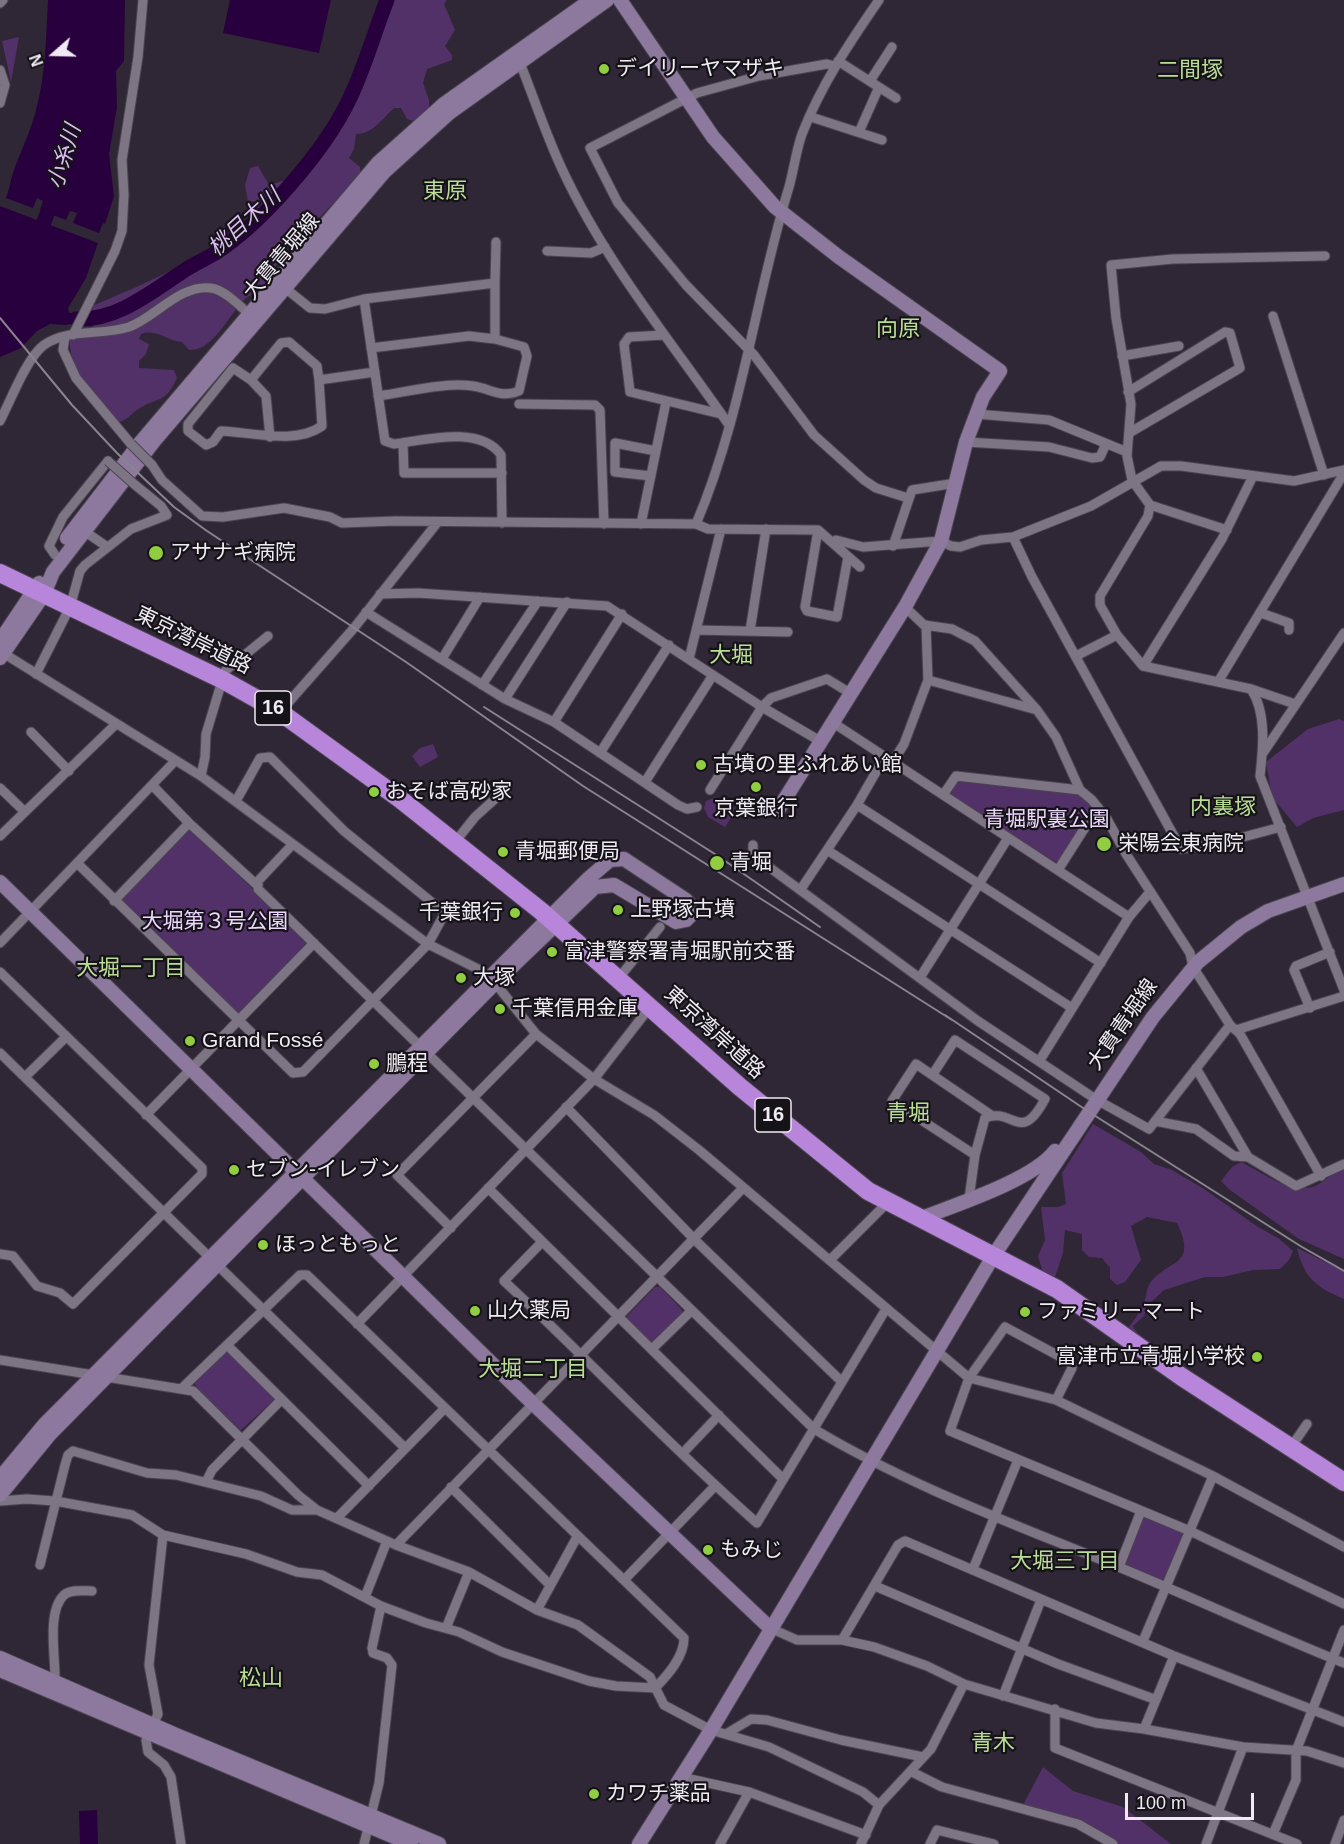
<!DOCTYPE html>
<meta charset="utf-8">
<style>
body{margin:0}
#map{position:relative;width:1344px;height:1844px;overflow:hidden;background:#2f2735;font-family:Helvetica,sans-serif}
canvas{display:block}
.north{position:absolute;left:24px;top:24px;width:60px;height:60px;-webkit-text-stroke:4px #151218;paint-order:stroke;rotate:250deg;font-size:16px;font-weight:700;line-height:24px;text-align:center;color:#efeaf3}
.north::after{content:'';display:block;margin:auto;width:21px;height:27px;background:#efeaf3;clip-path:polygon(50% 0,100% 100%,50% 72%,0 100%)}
.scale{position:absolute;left:1125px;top:1793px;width:129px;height:27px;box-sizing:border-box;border:3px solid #efeaf3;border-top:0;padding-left:8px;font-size:18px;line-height:21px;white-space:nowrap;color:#efeaf3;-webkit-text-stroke:4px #151218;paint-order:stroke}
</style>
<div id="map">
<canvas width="1344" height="1844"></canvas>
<div class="north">N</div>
<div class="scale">100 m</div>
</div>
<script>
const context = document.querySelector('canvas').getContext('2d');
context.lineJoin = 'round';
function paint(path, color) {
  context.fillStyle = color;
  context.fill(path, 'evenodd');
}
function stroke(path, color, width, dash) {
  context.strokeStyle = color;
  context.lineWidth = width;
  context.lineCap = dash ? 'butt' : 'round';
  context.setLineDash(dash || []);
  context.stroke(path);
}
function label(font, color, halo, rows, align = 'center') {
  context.font = font + ' Helvetica,"Noto Sans JP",sans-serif';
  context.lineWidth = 4.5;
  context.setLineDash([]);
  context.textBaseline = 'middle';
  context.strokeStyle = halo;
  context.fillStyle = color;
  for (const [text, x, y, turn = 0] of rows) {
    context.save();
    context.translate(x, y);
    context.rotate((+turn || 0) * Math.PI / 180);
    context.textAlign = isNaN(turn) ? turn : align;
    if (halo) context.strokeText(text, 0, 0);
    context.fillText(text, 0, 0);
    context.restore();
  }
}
const green = new Path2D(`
 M385 0H447L444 4 455 30 445 46 452 55V60L427 69 423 83 429 100V110L413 121 407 119 401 108H394C383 118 373 134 356 134L354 149 349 158 360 167 361 174 320 217 312 218C288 240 281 260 264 285 259 292 251 294 245 299 228 315 214 351 189 350L182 342C167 341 157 328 141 334L139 339 149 344 146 354 139 361V368L174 370 177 378C165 404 160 396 140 408 132 412 128 420 119 422 98 402 68 371 70 340L96 328 88 324 90 307C136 287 235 248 258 205L253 201 248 202 245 185 250 168 258 166 269 185 286 180 302 164 312 161 321 152 333 129V118L354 77 366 58Z
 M19 37 11 82 2 41Z
 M1339 719 1344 721V810L1313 818 1297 827 1272 797 1266 762 1308 729Z
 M433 744 438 757 420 767 412 756 420 748Z
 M958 778 1080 793 1093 807 1059 864 946 795Z
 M716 797 737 809 725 827 708 817 704 808 706 801Z
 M190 829 308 942V945L241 1013H237L123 902V898Z
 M1093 1124 1141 1152 1154 1164 1172 1170 1204 1189 1258 1227 1278 1238 1293 1251 1289 1260 1280 1269 1253 1270 1223 1277H1205L1164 1290 1148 1305 1144 1316 1133 1326C1137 1337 1150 1338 1153 1349L1124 1334C1130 1325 1138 1316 1142 1307 1146 1300 1146 1291 1149 1285 1166 1258 1199 1269 1177 1223L1147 1217 1131 1226 1141 1260 1125 1282 1117 1285 1110 1279V1268L1102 1258 1089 1257 1082 1250V1234L1065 1230 1063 1253 1055 1277 1045 1279 1038 1256 1045 1240 1041 1207H1058L1066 1204 1062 1173Z
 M1241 1162C1262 1172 1287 1193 1312 1187 1323 1184 1333 1172 1344 1167V1259L1299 1239 1230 1190 1221 1181 1232 1167Z
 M1297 1248 1344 1271V1299C1316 1287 1304 1278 1297 1248Z
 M655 1287H660L682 1310V1315L654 1342 651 1343 627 1320V1316Z
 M225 1352H230L273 1396 274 1400 241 1430 196 1388 195 1383Z
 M1145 1517 1182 1532 1183 1537 1166 1577 1161 1580 1127 1566 1125 1562 1141 1518Z
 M1043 1767 1073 1791 1123 1807 1171 1844H1118L1079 1823 1023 1805Z`);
const water = new Path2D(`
 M48 0H125L124 61 116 71 117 107 109 154 114 196 105 224 103 223 99 233 73 223 77 213 70 211 66 220 40 210 43 201 37 198 33 208 6 198C10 187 11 177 15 167 23 146 32 128 37 106 46 72 46 35 48 0Z
 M230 0H331L319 53 223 33Z
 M0 206 98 243 86 278 68 308 69 313H80L74 323 66 325 50 324 37 331 21 348 0 357Z
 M97 1810 98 1844H80L79 1811Z`);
const river = new Path2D(`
 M37 240 54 196
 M76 319C116 321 150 293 182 272 193 264 206 259 217 252 263 222 324 151 348 102 364 70 374 33 387 0`);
const street = new Path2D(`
 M0 3 3 0
 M838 61 896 98
 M520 63C534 98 546 135 562 169 605 262 671 341 729 425
 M835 66 827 64 759 76 697 93 590 148 618 203 686 285 754 355 814 435 864 480 876 488 908 498
 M0 70 5 85 0 103
 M870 81 892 47
 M811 117 882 140
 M859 132 879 87
 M547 251 591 253 605 247
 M495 283 496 242
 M285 288 310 308 325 309 364 299 495 283V339
 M364 299 385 441 394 444C425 440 480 425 501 455L502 523
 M1273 316 1324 475
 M73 335 115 251 122 231 124 195 122 160 138 57 143 0
 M664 335 629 337 624 344 630 392 721 414
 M65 336 63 350 76 378 131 444
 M371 348 469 336 495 339 524 347 527 356 519 391C502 399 489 388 473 386 443 382 408 392 378 396
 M1122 356 1179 346
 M251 380 233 368 188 424V431L206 445 213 442 221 431C251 432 296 445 322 426L319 380
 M1128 392 1225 332 1230 333 1240 368 1129 433
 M519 404 595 405 600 410 604 524
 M976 414 1049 420 1127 452
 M0 421C10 402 27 357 44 345 68 328 102 336 129 327 156 317 180 284 211 288 225 290 241 307 252 317
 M270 437 266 396 251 380 281 343 289 342 317 366 319 380 375 372
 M966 442 1049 447 1092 458 1100 457 1106 444
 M403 443 404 473H502
 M152 465 162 480 202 516 223 517 284 508 330 517 342 523 395 521 696 524 708 529 818 530 860 567
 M651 476 615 472V443L656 451
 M1150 505 1227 530
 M641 524 666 402
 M696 524C742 416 755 298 789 187 794 169 796 151 802 134 821 85 850 42 879 0
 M818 530 805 607 807 611 837 617 848 557
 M84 531 106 546
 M1013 537 1032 577 1181 849 1217 844 1281 827
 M836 540 863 547 941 541 951 546 960 547 981 540 1013 537 1091 506 1161 466H1181L1294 481 1344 470
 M893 546 912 490 956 483
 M55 555 49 546 63 517 108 461
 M380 594 418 593 607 606 762 707 820 741
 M905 607 924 625 952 629 975 641 1037 710 1056 737 1080 790 1092 800 1107 819 1126 854 1190 953 1193 967 1230 1025 1240 1034 1321 1176
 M366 612 505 699 554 722 678 805 687 809 697 807
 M1261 613 1289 623V630
 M696 630 788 632
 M750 631 766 529
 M3 653 201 776 428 944 478 969 487 979
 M1076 656 1117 635
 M442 659 480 597
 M689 659 721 529
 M1143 666 1222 539 1253 476
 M36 674 70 607 80 571 85 565 131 529 167 515 161 506 134 484
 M928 680 1037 710
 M1218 682 1344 473
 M482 685 538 601
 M1251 689C1267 713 1263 749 1260 776L1344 990
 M505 699 567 602
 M1295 704 1251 689 1143 666 1117 635 1100 605V596L1148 516 1150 505 1132 480 1127 456 1131 404 1116 318 1111 265 1173 259 1325 256
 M280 712 354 628 437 523
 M554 722 622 614
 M832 722 1129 917
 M31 732 69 771
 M600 753 669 645
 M1263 753 1344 633
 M892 763 904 744 928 680 926 625
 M201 776 205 757 206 734 225 671 268 636
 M645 782 713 675
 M152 785 189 823 257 885
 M0 788 25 812
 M710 790 762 707 771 698 827 679 850 693
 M943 795 956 776 1080 790
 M857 805 1101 963
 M0 836 116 724
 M455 842 475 817 506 789
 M292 845 258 881V889L814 1429C911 1487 1017 1525 1121 1568 1196 1599 1269 1633 1344 1663
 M753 845V852L758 859 978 1021 1097 1100 1149 1129 1230 1025
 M827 850 1072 1008
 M77 863 293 1073 303 1072 428 944 445 913 344 831 270 757 260 758 236 801
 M1058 870 1098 807
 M801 889 857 805 884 758
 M114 901 189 823
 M0 943 175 761
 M0 972 202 1168V1174L73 1304 60 1293 37 1286 13 1256 0 1254
 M921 976 1008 838
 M618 979 660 927
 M495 983 536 1034 594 1079 654 1115 699 1150 969 1378 1056 1400 1213 1476 1344 1547
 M1310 1008 1294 970 1296 966 1330 952
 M1236 1030 1344 996
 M0 1053 405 1448
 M1040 1060 1129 917 1150 892
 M1196 1068 1248 1157 1296 1186 1344 1164
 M933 1074 955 1040 1045 1099C1020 1146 1013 1106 985 1118L975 1155 969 1199
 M25 1077 66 1037
 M566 1107 695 1240 842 1382
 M146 1115 314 943
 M1155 1121 1196 1129 1234 1156 1248 1157
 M975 1155 892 1101 916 1064 991 1115
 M488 1188 783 1479
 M451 1228 397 1175 536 1034
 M542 1242 504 1281C589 1360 669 1446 757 1523L886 1309
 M830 1260 887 1203
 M357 1324 594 1079 650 1007
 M227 1345 369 1486
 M653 1348 690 1312
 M0 1360 193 1391 298 1495 317 1510 396 1545 469 1572 537 1610 578 1625 650 1677 664 1705 711 1730 769 1747 863 1792 879 1805
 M1056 1400 1072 1368 1070 1362 1005 1327 969 1378 950 1431 1190 1531 1344 1604
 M1291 1447 1307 1424
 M682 1454 719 1415
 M206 1482 212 1470 281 1400
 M451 1487 549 1584
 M0 1501 27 1499 55 1501 132 1515 163 1535 246 1554 297 1572 322 1575 381 1606 426 1623 459 1632 502 1652 589 1681 616 1686 655 1688C668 1675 684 1657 684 1638L307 1275H300L181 1389
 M338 1517 445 1408
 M163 1535 149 1665 158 1714 146 1740 148 1752 164 1765 171 1777 181 1844
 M396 1545 743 1188
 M40 1565 65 1465 68 1455 73 1451 147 1473 176 1475 261 1496 292 1510H317
 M1119 1567 1141 1511
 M973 1569 1018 1460
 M625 1579 715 1486
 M875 1586 1058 1664 1154 1699
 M365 1597 387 1541
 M537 1610 577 1537
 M446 1628 469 1572
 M770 1628 797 1640H842L874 1647 927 1666 964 1684 1096 1723 1144 1729 1243 1747 1307 1751 1344 1763
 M842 1640 898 1545 905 1541 1174 1656 1344 1722
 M1143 1641 1213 1476
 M55 1682C56 1659 46 1612 64 1595 71 1589 83 1591 92 1591
 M1003 1696 1041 1600
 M1055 1709V1748L1297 1844
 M1144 1729 1174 1656
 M726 1734 751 1719 767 1720 841 1740 923 1757
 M912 1772 942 1787 1078 1824 1113 1844
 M681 1777 749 1792 866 1835
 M1273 1834 1296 1780V1751L1344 1630
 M364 1844 379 1783 392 1665 387 1658 373 1653 372 1648 381 1606
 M720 1844 749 1792
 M861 1844 879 1805 931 1749 964 1684
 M930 1844 937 1830 994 1844
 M1206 1844 1243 1747
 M1335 1844 1344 1820`);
const secondary = new Path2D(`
 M620 0 713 137 775 207 839 257 1000 371 983 397 966 442 941 541 905 607 778 810
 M67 538 140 443 378 163 444 104 591 0
 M0 641 39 583
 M0 658 44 594 53 572 154 441 385 171 449 113 607 0
 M0 882 524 1395 770 1628
 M919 1219C955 1205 1033 1180 1055 1151
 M0 1478 44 1425 589 878 610 860 624 859 686 900 690 905V916L686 920 676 922 614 885 595 887 495 983 50 1434 0 1495
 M0 1658 176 1735 439 1844
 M0 1670 411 1844
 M639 1844 711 1730 994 1255 1153 1017 1198 962 1241 927 1268 911 1344 884`);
const highway = new Path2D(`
 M0 573 223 680 280 712 400 799 541 911 740 1087 868 1191 1057 1289 1182 1377 1344 1482`);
const rail = new Path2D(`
 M0 318 72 405 117 453 174 507 207 531 406 662 583 786 952 1020
 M484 707 718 856 820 927
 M945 1015 1089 1112 1302 1247 1344 1271`);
const streetBridge = new Path2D(`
 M131 444 152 465
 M108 461 134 484`);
const markers = [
 [604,69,6,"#91cd40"],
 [156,553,8,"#91cd40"],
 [701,765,6,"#91cd40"],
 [756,787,6,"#91cd40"],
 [374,792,6,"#91cd40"],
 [1104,844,8,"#91cd40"],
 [503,852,6,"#91cd40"],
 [717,863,8,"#91cd40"],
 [618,910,6,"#91cd40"],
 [515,913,6,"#91cd40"],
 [552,952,6,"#91cd40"],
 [461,978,6,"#91cd40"],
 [500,1009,6,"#91cd40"],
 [190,1041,6,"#91cd40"],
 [374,1064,6,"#91cd40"],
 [234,1170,6,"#91cd40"],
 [263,1245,6,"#91cd40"],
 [475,1311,6,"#91cd40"],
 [1025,1312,6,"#91cd40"],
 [1257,1357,6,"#91cd40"],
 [708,1550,6,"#91cd40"],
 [594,1794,6,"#91cd40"]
];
const shields = [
 [273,708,36],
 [773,1115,36]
];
const shieldNames = [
 ["16",273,708],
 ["16",773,1115]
];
const poiNames = [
 ["デイリーヤマザキ",616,69],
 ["アサナギ病院",170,553],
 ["古墳の里ふれあい館",713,765],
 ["おそば高砂家",386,792],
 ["京葉銀行",756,809,"center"],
 ["栄陽会東病院",1118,844],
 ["青堀郵便局",515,852],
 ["青堀",730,863],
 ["上野塚古墳",630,910],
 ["千葉銀行",503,913,"right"],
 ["富津警察署青堀駅前交番",564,952],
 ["大塚",473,978],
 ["千葉信用金庫",512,1009],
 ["Grand Fossé",202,1041],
 ["鵬程",386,1064],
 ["セブン-イレブン",246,1170],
 ["ほっともっと",275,1245],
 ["山久薬局",487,1311],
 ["ファミリーマート",1037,1312],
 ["富津市立青堀小学校",1245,1357,"right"],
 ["もみじ",720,1550],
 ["カワチ薬品",606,1794]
];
const streetNames = [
 ["大貫青堀線",282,257,-50],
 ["東京湾岸道路",193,641,26],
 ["大貫青堀線",1123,1025,-55],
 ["東京湾岸道路",714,1033,42]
];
const parkNames = [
 ["青堀駅裏公園",1047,820],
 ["大堀第３号公園",215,922]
];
const neighbourhoodNames = [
 ["二間塚",1190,71],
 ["東原",445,192],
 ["向原",898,330],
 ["大堀",731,656],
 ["内裏塚",1223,808],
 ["大堀一丁目",131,969],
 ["青堀",908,1114],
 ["大堀二丁目",533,1370],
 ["大堀三丁目",1065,1562],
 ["松山",261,1679],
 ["青木",993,1744]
];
const waterNames = [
 ["小糸川",65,157,-73],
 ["桃目木川",245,223,-42]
];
paint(green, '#523168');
paint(water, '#29003e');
stroke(river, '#29003e', 15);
stroke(street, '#4b4450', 11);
stroke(secondary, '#4b4450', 16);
stroke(highway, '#4b4450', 20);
stroke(street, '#7d7484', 9);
stroke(secondary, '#8e799e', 14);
stroke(highway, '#b786db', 18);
stroke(rail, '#8a848f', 2);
stroke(streetBridge, '#4b4450', 11, []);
stroke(streetBridge, '#7d7484', 9);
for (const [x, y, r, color] of markers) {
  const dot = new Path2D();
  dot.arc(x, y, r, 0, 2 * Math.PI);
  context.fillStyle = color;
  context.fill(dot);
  stroke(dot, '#151218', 2);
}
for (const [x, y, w] of shields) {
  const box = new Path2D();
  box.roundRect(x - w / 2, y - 17, w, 34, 4.5);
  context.fillStyle = '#151218';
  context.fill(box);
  stroke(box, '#efeaf3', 1.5);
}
label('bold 20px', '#efeaf3', null, shieldNames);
label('21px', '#efeaf3', '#151218', poiNames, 'left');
label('21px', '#efeaf3', '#151218', streetNames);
label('21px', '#ebd6fc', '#151218', parkNames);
label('22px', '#b9dc96', '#151218', neighbourhoodNames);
label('italic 22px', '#dbbcf4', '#151218', waterNames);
</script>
